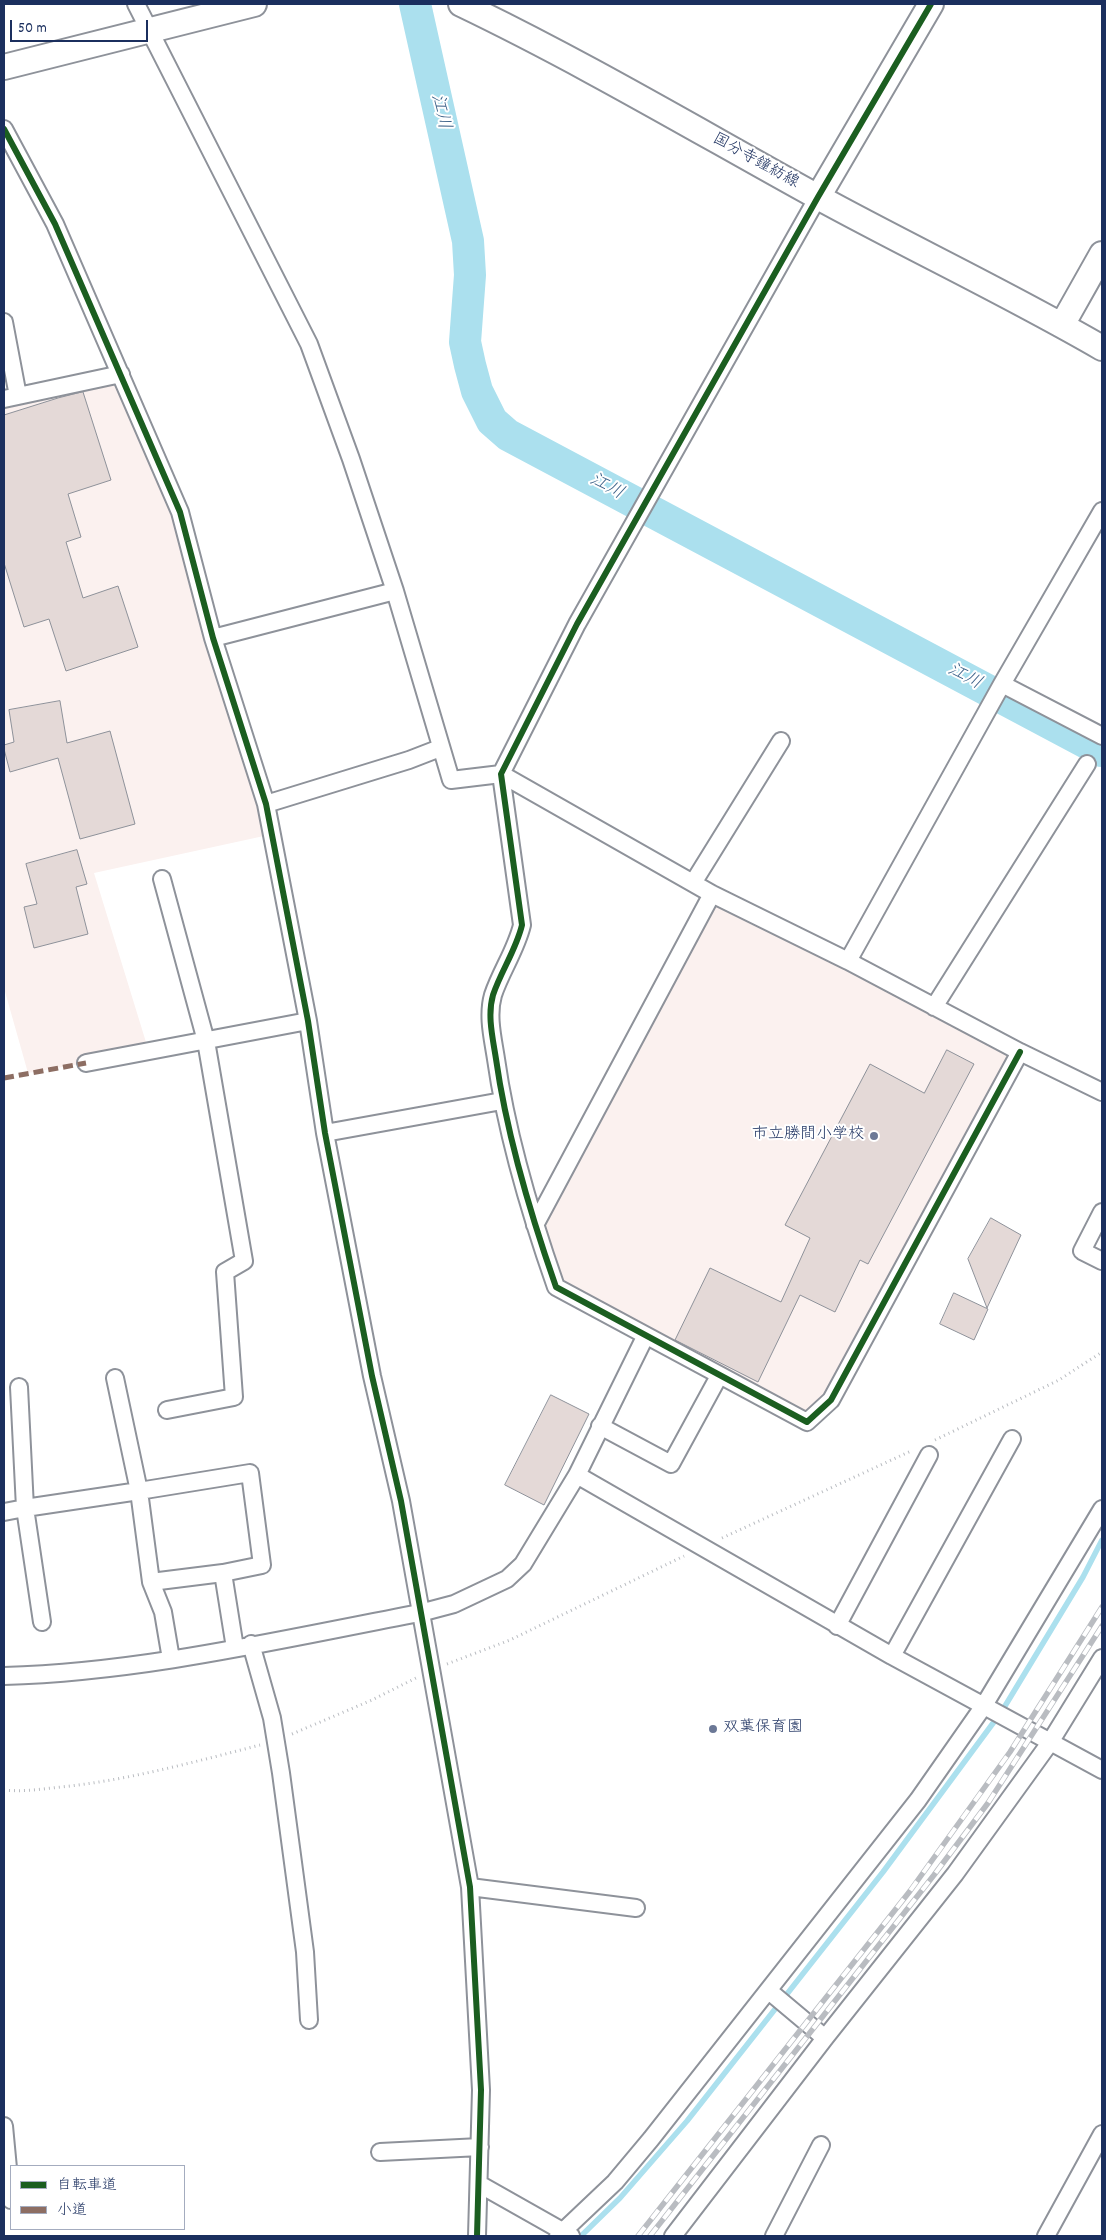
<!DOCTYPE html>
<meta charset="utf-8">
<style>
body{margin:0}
#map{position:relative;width:1106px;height:2240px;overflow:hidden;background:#fff;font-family:Dekko,"Klee One",sans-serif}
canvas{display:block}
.frame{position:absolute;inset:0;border:5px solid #1b2f5e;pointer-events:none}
.legend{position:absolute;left:10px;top:2165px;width:175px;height:65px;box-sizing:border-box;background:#fff;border:1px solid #a4acbf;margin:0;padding:6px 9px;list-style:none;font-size:15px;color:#1b2f5e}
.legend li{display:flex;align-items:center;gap:10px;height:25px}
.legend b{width:25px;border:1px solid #a4acbf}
.scale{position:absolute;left:10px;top:20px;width:138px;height:22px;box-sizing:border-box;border:2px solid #1b2f5e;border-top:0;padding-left:6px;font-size:15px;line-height:18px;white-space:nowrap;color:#1b2f5e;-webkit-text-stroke:4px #fff;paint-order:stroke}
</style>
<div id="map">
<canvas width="1106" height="2240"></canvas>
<div class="frame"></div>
<ul class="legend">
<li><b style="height:6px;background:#1b5e20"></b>自転車道</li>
<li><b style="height:6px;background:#8d6e63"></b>小道</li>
</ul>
<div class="scale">50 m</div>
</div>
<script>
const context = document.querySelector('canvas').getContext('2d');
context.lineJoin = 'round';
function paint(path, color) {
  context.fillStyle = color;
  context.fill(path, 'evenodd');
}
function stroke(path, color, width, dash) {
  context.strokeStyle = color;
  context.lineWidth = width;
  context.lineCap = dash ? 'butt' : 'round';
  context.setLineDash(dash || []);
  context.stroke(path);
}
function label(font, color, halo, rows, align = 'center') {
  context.font = font + ' Dekko,"Klee One",sans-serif';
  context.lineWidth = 4;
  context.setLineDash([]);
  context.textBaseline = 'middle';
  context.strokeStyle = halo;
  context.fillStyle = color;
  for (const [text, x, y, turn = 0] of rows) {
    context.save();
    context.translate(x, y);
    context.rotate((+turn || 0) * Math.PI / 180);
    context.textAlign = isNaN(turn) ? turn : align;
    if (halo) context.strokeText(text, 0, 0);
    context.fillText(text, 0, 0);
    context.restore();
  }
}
const built = new Path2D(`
 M121 374 180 512 273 834 94 873 149 1052 28 1073 4 988V399Z
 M712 894 1020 1052 831 1400 807 1422 556 1287 535 1225Z`);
const stream = new Path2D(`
 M581 2236 620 2198 687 2121 883 1872 1002 1711 1083 1577 1102 1540`);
const river = new Path2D(`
 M415 4 468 241 470 275 465 342 470 365 477 391 492 421 508 435 1102 751`);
const building = new Path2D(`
 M83 392 111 480 68 494 81 537 66 542 83 598 118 586 138 647 66 671 49 619 24 627 4 563V415L58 398Z
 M60 701 67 743 110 731 135 824 80 839 58 758 10 772 4 749V745L14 742 9 710Z
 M77 850 87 884 76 887 88 934 34 948 24 907 37 904 26 864Z
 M947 1050 974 1064 868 1264 860 1260 835 1312 800 1295 758 1382 675 1340 710 1268 781 1302 810 1238 785 1225 870 1064 924 1093Z
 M991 1218 1021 1235 987 1308 968 1259Z
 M954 1293 988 1309 974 1340 940 1324Z
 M551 1395 589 1414 544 1505 505 1485Z`);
const path = new Path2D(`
 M935 1440 1059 1380 1102 1352
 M722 1538 911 1451
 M447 1664 510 1640 684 1556
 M292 1734 372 1700 416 1678
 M4 1790C23 1792 42 1789 61 1787 129 1780 194 1762 260 1745`);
const street = new Path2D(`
 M136 4 309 344 351 459 395 591 451 780 501 774 712 894 848 961 1020 1052 1102 1092
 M4 129 55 224 180 512 213 638 266 804 308 1021 325 1133 372 1376 401 1501 470 1887 481 2090 477 2236
 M818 197 577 624 501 774 522 925C516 950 501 971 493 995 487 1016 493 1039 496 1059 507 1137 530 1213 556 1287L807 1422 831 1400 1020 1052
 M4 322 18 396
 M4 399 121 374
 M213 638 395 591
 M1002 684 1102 736
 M266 804 409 760 440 748
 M162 879 206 1041 244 1261 225 1272 234 1397 167 1410
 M693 883 781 741
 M848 961 1002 684 1102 511
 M934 1007 1087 764
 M86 1063 308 1021
 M325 1133 502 1101
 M1102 1212 1082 1251 1102 1261
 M535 1225 712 894
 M115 1378 139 1491 250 1473 262 1565 223 1573 235 1648
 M19 1387 25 1508 139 1491 151 1582 223 1573
 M600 1426 671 1464 719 1376
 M577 1475 892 1656 1102 1770
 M4 1512 25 1508 42 1622
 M151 1582 163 1612 171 1659
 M837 1626 929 1455
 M251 1644 272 1718 281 1773 305 1952 309 2020
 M892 1656 1012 1439
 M4 1676C144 1672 282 1639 420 1613L454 1604 507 1579 523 1564 577 1475 645 1337
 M470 1887 636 1908
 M769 1991 825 2038
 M4 2126 11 2200
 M380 2152 480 2147
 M479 2184 571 2236
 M558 2236 615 2182 651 2139 918 1800 983 1707 1102 1509
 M673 2236 825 2038 955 1874 1049 1744 1102 1658
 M774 2236 821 2145
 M1046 2236 1102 2134`);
const secondary = new Path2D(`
 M461 4C582 62 698 131 816 196 911 248 1009 294 1102 348
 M4 67 254 4
 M818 197 931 4
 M1062 325 1102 254`);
const rail = new Path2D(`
 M638 2236 910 1891 1010 1752 1102 1607
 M650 2236 934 1875 988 1803 1102 1626`);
const quiet = new Path2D(`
 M4 1078 86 1063`);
const cycleway = new Path2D(`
 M931 4 818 197 577 624 501 774 522 925C516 950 501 971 493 995 487 1016 493 1039 496 1059 507 1137 530 1213 556 1287L807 1422 831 1400 1020 1052
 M4 129 55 224 180 512 213 638 266 804 308 1021 325 1133 372 1376 401 1501 470 1887 481 2090 477 2236`);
const markers = [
 [874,1136,5,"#6b7896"],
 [713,1729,5,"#6b7896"]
];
const streetNames = [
 ["国分寺鐘紡線",755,162,29]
];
const poiNames = [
 ["市立勝間小学校",864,1136],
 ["双葉保育園",723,1729,"left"]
];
const waterNames = [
 ["江川",439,112,77],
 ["江川",606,488,28],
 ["江川",964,678,28]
];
paint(built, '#fbf1ef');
stroke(stream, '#abe0ee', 5.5);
stroke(river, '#abe0ee', 32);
paint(building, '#e4d9d7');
stroke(building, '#8e929a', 1);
stroke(street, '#8e929a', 20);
stroke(secondary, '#8e929a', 28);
stroke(path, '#b9bcc1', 3, [1, 4]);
stroke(street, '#fff', 16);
stroke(secondary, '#fff', 24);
stroke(rail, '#b9bcc1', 5.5);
stroke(rail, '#fff', 4, [11]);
stroke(quiet, '#8d6e63', 5, [10, 5]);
stroke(cycleway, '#1b5e20', 6);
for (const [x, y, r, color] of markers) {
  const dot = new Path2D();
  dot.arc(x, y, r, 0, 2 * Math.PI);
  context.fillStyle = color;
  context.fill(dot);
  stroke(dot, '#fff', 2);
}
label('16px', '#1b2f5e', '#fff', streetNames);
label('16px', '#1b2f5e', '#fff', poiNames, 'right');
label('italic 18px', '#3b6087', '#fff', waterNames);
</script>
